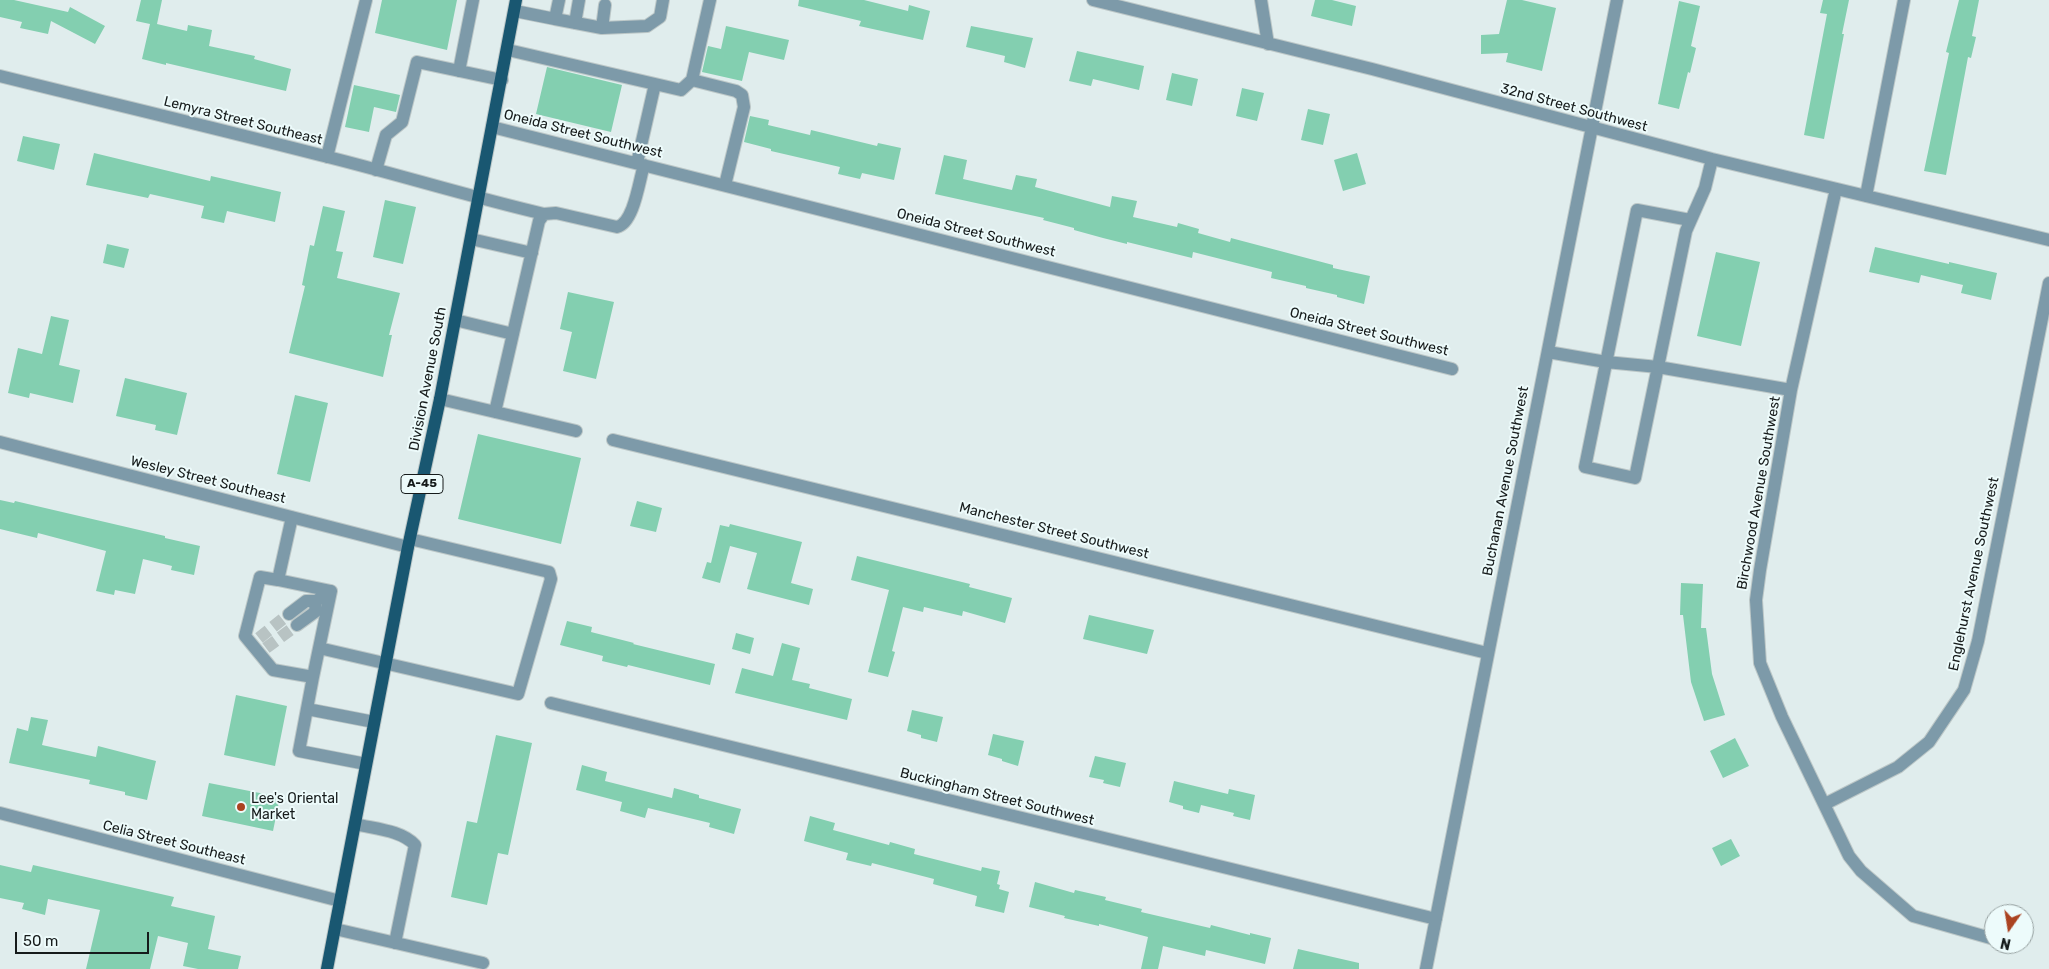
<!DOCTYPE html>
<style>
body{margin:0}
#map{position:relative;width:2049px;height:969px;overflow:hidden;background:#e0eded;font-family:Rubik,sans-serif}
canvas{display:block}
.north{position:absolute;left:1984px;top:904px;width:50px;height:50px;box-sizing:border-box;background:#edfbfb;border:1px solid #97a1a1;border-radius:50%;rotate:193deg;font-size:14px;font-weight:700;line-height:20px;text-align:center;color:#161b1b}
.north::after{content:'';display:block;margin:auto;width:18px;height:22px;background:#ab4321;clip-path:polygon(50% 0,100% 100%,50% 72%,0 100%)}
.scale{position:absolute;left:15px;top:932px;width:134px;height:22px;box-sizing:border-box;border:2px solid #161b1b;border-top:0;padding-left:6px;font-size:15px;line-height:18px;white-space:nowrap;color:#161b1b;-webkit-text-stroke:4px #edfbfb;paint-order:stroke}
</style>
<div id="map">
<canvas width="2049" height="969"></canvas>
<div class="north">N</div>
<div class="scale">50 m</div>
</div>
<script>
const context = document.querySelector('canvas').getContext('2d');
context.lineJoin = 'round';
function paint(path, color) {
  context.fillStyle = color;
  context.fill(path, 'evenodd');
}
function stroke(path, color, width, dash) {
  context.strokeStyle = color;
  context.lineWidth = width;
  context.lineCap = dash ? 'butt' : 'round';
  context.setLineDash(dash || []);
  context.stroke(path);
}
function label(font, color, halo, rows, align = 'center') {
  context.font = font + ' Rubik,sans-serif';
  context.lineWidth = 4;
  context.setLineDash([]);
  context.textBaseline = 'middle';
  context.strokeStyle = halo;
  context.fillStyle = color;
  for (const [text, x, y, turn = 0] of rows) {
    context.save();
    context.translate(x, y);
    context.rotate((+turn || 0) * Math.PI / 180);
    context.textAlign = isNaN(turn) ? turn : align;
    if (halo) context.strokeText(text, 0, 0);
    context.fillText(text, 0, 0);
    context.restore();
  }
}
const building = new Path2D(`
 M0 0H14L68 12 70 7 105 26 95 44 51 21 48 34 20 28 22 22 0 17Z
 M141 0H162L157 24 187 31 188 25 212 30 209 46 255 56 254 59 291 69 286 91 166 63V65L142 59 150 24 136 21Z
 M382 0H457L447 50 375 33Z
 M799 0H864L908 11 909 5 930 11 923 40 859 26 861 21 798 6Z
 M1315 0H1332L1356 6 1352 26 1311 16Z
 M1507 0H1522L1556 8 1542 71 1506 62 1508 53 1481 54V35L1499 34Z
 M1823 0H1849L1842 34H1844L1824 139 1804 135 1827 14 1820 13Z
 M1959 0H1979L1972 36 1976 37 1971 58 1968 57 1946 175 1924 171 1949 53 1946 52Z
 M1679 1 1700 6 1691 46 1696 48 1690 73 1688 72 1679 109 1658 104Z
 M726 26 789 40 784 60 749 52 742 81 702 72 708 46 721 49Z
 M971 26 1033 38 1025 68 1004 62 1005 56 966 47Z
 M1077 51 1144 66 1139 90 1093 79 1091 86 1069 81Z
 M547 67 622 85 611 132 536 114Z
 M1172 73 1198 79 1192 106 1166 100Z
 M354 85 400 95 396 112 374 107 369 132 345 127Z
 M1242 88 1264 93 1257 121 1236 116Z
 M1308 109 1330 114 1323 145 1301 140Z
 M750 116 769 120 768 125 810 135 811 130 877 146 878 143 901 148 894 180 862 173 860 179 838 174 840 167 771 151V149L744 142Z
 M23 136 60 144 54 170 17 161Z
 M94 153 210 181 211 176 281 192 275 222 227 211 224 223 201 218 204 206 150 194 148 198 86 185Z
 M1357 153 1366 184 1343 191 1334 160Z
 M944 155 967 160 963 179 1012 190 1016 175 1037 179 1035 187 1110 207 1112 196 1137 201 1133 217 1177 227 1178 223 1199 229 1198 233 1230 242 1231 238 1333 265V268L1370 276 1364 304 1337 297V295L1306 288V286L1271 278 1272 272 1193 252 1192 258 1127 242V244L1103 238 1074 230V228L1043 220 1044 218 935 194Z
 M385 200 416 207 403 264 373 257Z
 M323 206 345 211 336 251 343 252 337 278 400 293 389 335H392L383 377 289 353 305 286 302 285 310 245 314 246Z
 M107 244 129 249 124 268 103 263Z
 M1875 247 1949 264V262L1997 273 1991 300 1961 293 1963 285 1921 275 1919 283 1869 272Z
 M1716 252 1760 262 1741 346 1697 336Z
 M568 292 614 302 596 379 563 371 572 332 560 329Z
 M51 316 69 320 59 365 80 370 73 403 30 393 29 398 8 393 18 348 42 354Z
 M125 378 187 393 177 435 155 430 156 425 116 416Z
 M295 395 328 403 310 482 277 474Z
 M478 434 581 458 561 544 458 519Z
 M0 500 14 503 15 501 165 536V538L200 546 194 575 171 570 172 566 143 559 135 594 115 590 114 595 96 591 106 551 38 533 37 538 0 529Z
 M637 501 662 508 656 532 630 526Z
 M730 524 802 542 791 583 813 589 809 605 747 589 757 553 730 546 720 583 702 578 707 562 711 563 720 525 729 527Z
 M857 556 970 584 969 587 1012 598 1005 623 963 611 962 616 924 607 923 612 903 607 892 651 895 652 888 677 868 672 889 590 851 580Z
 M1681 583 1703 584 1701 628H1706L1712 674 1725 715 1704 721 1691 682 1683 615H1680Z
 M1089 615 1154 630 1147 654 1083 639Z
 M567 621 592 627 591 632 634 643 633 644 715 664 710 685 628 665 627 667 602 661 603 656 560 645Z
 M736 633 754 638 750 654 732 649Z
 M782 643 800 648 792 680 810 684 809 688 852 699 847 720 735 693 742 668 773 676Z
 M236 695 287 706 275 766 224 755Z
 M912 710 943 717 937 742 921 738V735L907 731Z
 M31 717 48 720 42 745 96 757 98 746 156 761 147 800 125 795V792L89 784 90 780 9 763 17 728 28 731Z
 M993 734 1024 741 1018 766 1002 761V759L988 755Z
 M496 735 532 743 508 855 498 853 487 905 451 897 467 821 477 823Z
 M1735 738 1749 766 1723 778 1710 751Z
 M1095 756 1126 763 1120 787 1103 783 1104 780 1089 777Z
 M582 765 607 772 605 781 672 798 674 788 699 795V798L741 809 734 834 709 827 710 823 648 808 645 818 620 811 622 802 576 790Z
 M1174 781 1228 794 1229 789 1255 795 1250 820 1233 816 1234 813 1201 805 1199 813 1183 809V806L1169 802Z
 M209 783 280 797 273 831 202 816Z
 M810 816 835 823 833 830 889 845 890 842 915 849 914 854 981 871 982 867 1000 871 997 884 1000 885 999 889 1009 892 1004 913 975 906 977 896 933 884 934 879 872 863 871 866 846 860 848 853 804 841Z
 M1731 839 1740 856 1721 866 1712 848Z
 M0 865 31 872 33 865 174 897 171 906 215 916 208 949 241 956 238 969H198L183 966 188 943 158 936 150 969H86L100 910 48 899 45 915 22 909 24 903 0 898Z
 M1035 882 1074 893 1075 890 1106 897 1105 900 1142 909 1141 912 1210 928 1211 925 1250 935V933L1271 938 1265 964 1206 950 1205 956 1163 946 1158 969H1141L1148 937 1099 924V926L1064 918 1065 916 1029 907Z
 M1298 949 1359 963V969H1293Z`);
const minorTunnel = new Path2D(`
 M259 638 289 614
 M266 648 297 625`);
const minor = new Path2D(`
 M1093 0 1372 69 1712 159 2049 240
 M1261 0 1268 44
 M515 11 555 19 559 0
 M555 19 602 28 605 5
 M575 23 579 0
 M602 28 647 26 660 17 663 0
 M508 50 681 90 692 80 710 0
 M459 71 473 0
 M0 76C109 103 219 129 328 157 400 175 471 197 544 214
 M692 80 736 91 742 95 744 107 725 185
 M492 127 1452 369
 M327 157 366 0
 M637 163 655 84
 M376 170 386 135 402 122 417 62 502 80
 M1836 189 1791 390 1760 570 1756 600 1760 663 1782 717 1849 856 1861 871 1913 916 1994 939
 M1866 196 1904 0
 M1690 220 1637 210 1585 467 1635 478 1686 231 1705 188 1712 159
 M471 239 532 253
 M455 320 513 334
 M1548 352 1606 362 1658 367 1791 390
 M440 399 576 431
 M495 412 539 221 544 214 556 213 617 227C634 223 639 181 644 165
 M613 440 1487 653
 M0 442 408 547
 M278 580 260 577 245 636 273 670 313 677 331 591 278 580 292 517
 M289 614 306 601H316
 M297 625 315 612 316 601 331 591
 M319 648 518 694 551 579 549 572 410 539
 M313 677 299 751 366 764
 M551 703 1436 919
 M307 709 374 722
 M1825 804 1898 767 1929 742 1964 690 1978 641 2049 283
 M0 813 340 901
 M355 824C375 829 401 830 415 845L395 943
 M335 929 483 963
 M1426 969 1617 0`);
const major = new Path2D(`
 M327 969 408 547 440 399 516 0`);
const markers = [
 [241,807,5,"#ab4321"]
];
const shields = [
 [422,484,42]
];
const shieldNames = [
 ["A-45",422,484]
];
const streetNames = [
 ["32nd Street Southwest",1574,108,15],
 ["Lemyra Street Southeast",243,121,14],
 ["Oneida Street Southwest",583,134,14],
 ["Oneida Street Southwest",976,233,14],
 ["Oneida Street Southwest",1369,332,14],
 ["Division Avenue South",428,379,-79],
 ["Wesley Street Southeast",208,480,14],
 ["Buchanan Avenue Southwest",1506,481,-79],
 ["Birchwood Avenue Southwest",1759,493,-80],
 ["Manchester Street Southwest",1054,531,14],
 ["Englehurst Avenue Southwest",1974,574,-78],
 ["Buckingham Street Southwest",997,797,14],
 ["Celia Street Southeast",174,843,14]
];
const poiNames = [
 ["Lee's Oriental",251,799],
 ["Market",251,815]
];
paint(building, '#83cfb0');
stroke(minorTunnel, '#b8c3c3', 12, [12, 6]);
stroke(minor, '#bcc7c7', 14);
stroke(major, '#bcc7c7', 14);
stroke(minor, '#7d9aa9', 12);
stroke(major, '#195771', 12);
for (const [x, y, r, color] of markers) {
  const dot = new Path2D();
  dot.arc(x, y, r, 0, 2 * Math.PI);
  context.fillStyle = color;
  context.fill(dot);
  stroke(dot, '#edfbfb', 2);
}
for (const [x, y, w] of shields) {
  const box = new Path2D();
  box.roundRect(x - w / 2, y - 9.5, w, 19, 4);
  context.fillStyle = '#edfbfb';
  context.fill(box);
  stroke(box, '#161b1b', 1);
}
label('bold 12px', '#161b1b', null, shieldNames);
label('14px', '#161b1b', '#edfbfb', streetNames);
label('14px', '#161b1b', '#edfbfb', poiNames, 'left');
</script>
